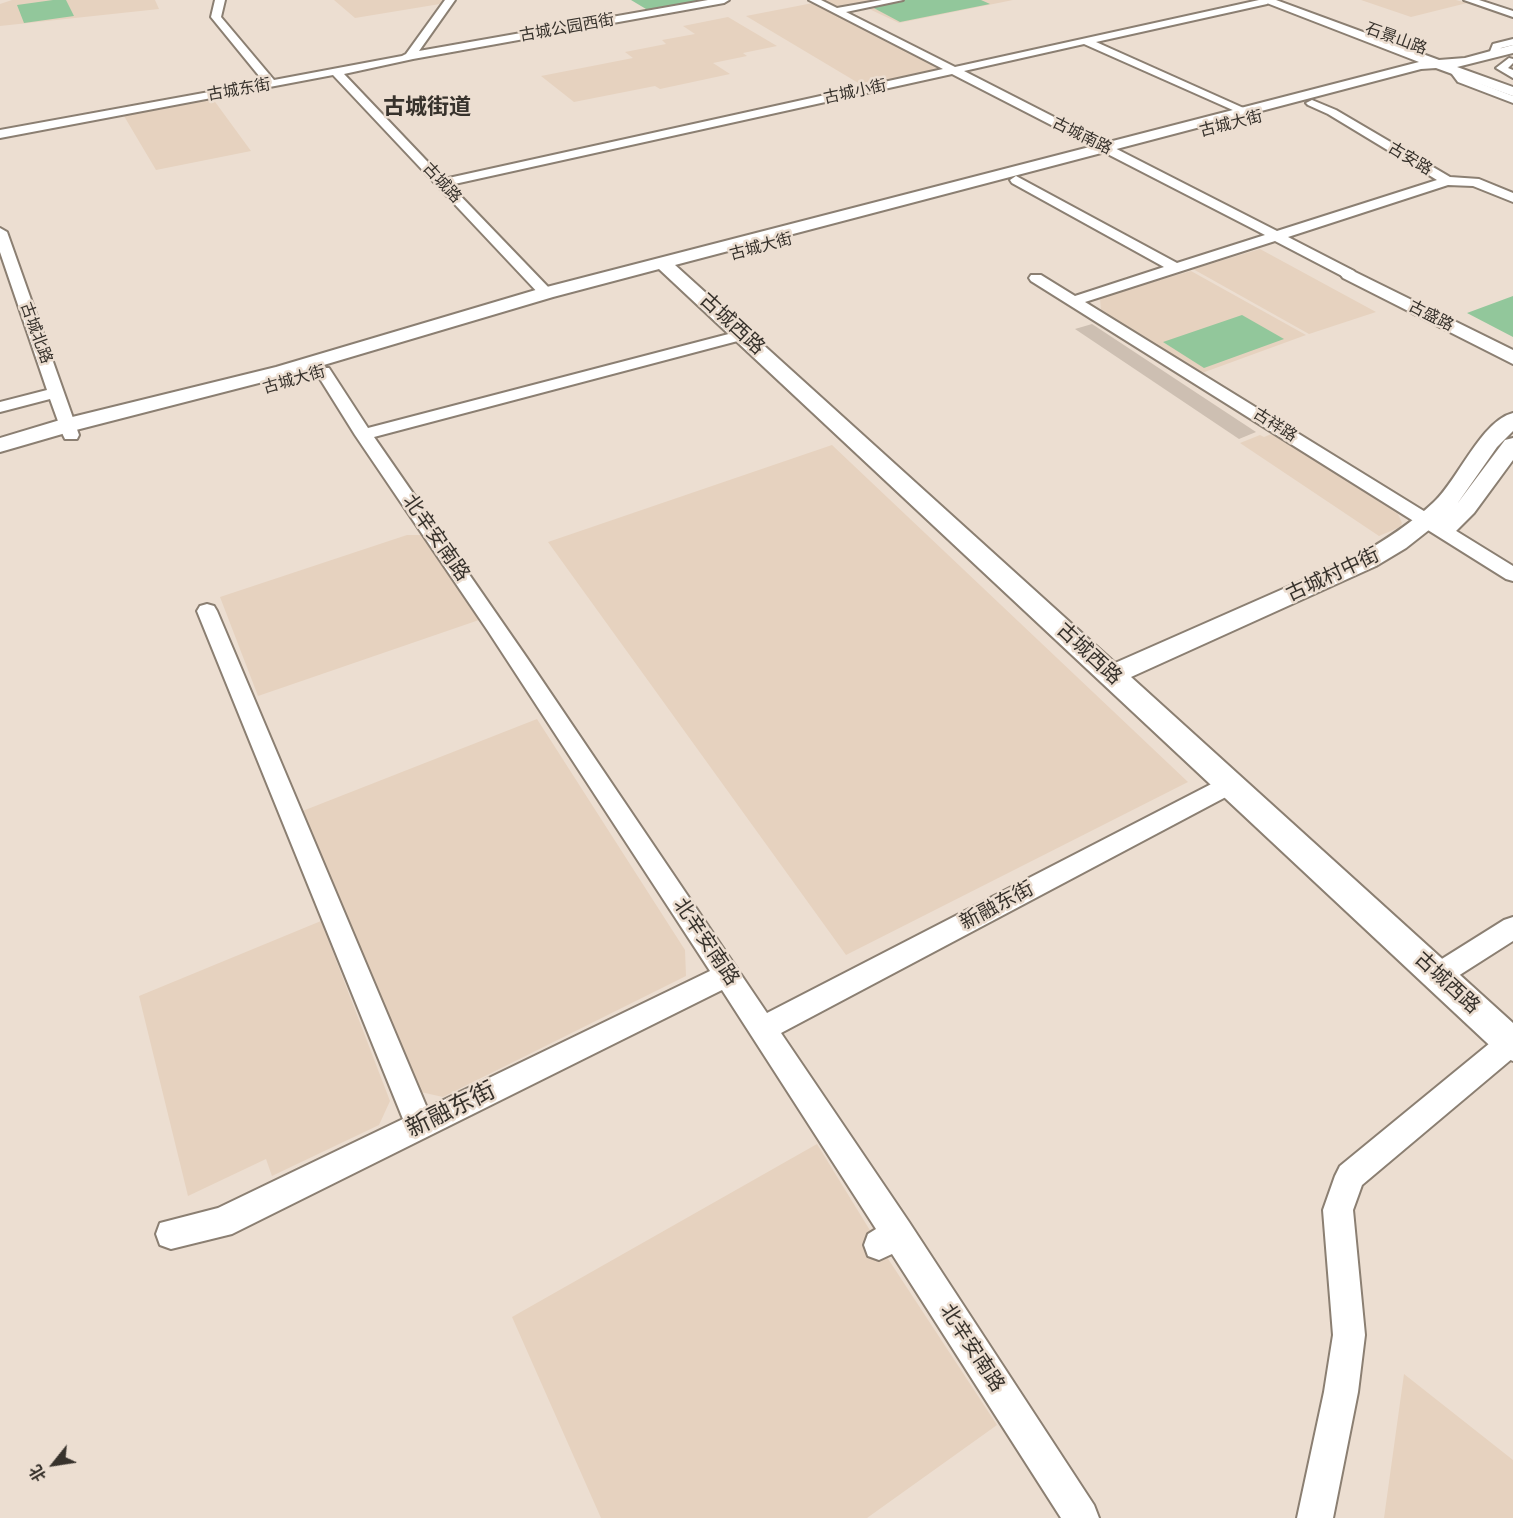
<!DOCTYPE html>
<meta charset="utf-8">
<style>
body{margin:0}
#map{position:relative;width:1513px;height:1518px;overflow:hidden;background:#ecded1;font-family:"Zilla Slab","Noto Sans SC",serif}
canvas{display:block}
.north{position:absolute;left:24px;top:1434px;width:60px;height:60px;-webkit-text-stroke:4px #ecded1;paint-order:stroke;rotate:240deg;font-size:16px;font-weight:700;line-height:24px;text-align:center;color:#37322c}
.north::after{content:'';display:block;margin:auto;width:21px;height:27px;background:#37322c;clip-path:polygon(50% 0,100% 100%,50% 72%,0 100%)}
</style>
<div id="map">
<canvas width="1513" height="1518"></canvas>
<div class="north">北</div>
</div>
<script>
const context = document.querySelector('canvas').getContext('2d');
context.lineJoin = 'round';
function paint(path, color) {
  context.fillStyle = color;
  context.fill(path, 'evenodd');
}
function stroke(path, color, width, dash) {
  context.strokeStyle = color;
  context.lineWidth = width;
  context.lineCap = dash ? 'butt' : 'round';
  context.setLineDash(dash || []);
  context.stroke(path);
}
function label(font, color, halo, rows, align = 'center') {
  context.font = font + ' "Zilla Slab","Noto Sans SC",serif';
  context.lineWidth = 5;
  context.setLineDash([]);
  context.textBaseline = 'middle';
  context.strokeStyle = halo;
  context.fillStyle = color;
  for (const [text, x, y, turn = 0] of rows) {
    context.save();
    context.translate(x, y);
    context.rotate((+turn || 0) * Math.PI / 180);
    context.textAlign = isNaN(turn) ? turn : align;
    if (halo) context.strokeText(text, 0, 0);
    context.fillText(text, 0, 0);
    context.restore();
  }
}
const built = new Path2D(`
 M12 0H155L159 9 0 26V4Z
 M334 0H442L446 3 355 18Z
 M821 0H1013L899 23 865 7 843 11Z
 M1361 0H1456L1467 3 1411 17Z
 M813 3 943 70 865 87 746 16Z
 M728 17 777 46 743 53 747 56 713 63 730 74 660 89 655 86 574 102 541 76 633 58 625 52 666 44 662 40 695 34 683 26Z
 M213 99 251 151 156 170 124 116Z
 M1260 249 1376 312 1309 334 1193 269Z
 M1191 271 1306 335 1202 373 1101 312 1100 297Z
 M1274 433 1398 514 1402 523 1400 527 1379 536 1240 443 1260 435 1264 437Z
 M832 445 1188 782 846 955 548 542Z
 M407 535H421L479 620 258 696 220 597Z
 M537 719 685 950 686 976 443 1097 416 1091 300 812Z
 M321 921 390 1101 379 1125 272 1176 266 1159 188 1196 139 996Z
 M817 1144 879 1245 997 1425 867 1518H601L512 1317Z
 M1404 1374 1513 1460V1518H1384Z`);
const green = new Path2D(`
 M53 0H66L74 16 24 23 17 5Z
 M631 0H714L651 12Z
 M902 0H981L990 4 900 22 870 6Z
 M1513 296V337L1467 313Z
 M1242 315 1284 339 1204 368 1163 342Z`);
const building = new Path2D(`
 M1092 324 1256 432 1239 439 1075 329Z`);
const minor = new Path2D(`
 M215 0H225L221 17 274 80 402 56 406 54 445 0H455L419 51 708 0H729L724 3 413 59 344 74 444 179 943 69 809 0H821L837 8 882 0H903L846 12 955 67 1259 0H1271L1267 4 1096 42 1248 110 1250 112 1244 115 1084 44 964 71 1277 231 1437 180 1328 114 1308 105 1306 103 1312 100 1336 110 1450 177 1479 179 1513 193V202L1473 186 1448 185 1288 237 1354 271 1356 274 1354 277H1344L1275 241 1085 302 1513 566V581L1506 579 1031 281 1029 278 1031 275H1041L1075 296 1164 267 1012 183 1010 180 1016 176 1177 263 1265 235 952 74 450 185 551 290 553 293 546 297 541 296 333 75 0 138V130L264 82 211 17Z
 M1464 0H1479L1513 11V17Z
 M1513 39V45L1501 48 1498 56 1489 54 1493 44Z
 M1509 58 1513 59V63L1508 68 1513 70V78L1496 68Z
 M1454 67 1458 68 1466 78 1513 96V103L1458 82 1449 70Z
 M0 228 7 232 79 435 77 439H65L63 435 50 399 0 412V402L47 390 0 252Z
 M744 330 749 332 752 335 749 338 374 437 527 658 767 1013 1223 778 1231 775 1239 778 1242 784 1239 790 781 1033 909 1222 1094 1505 1099 1518H1061L892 1254 879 1260 868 1256 864 1245 868 1234 876 1229 722 990 232 1234 171 1249 160 1245 156 1234 160 1223 218 1208 403 1119 197 611 200 606 207 604 214 606 217 611 427 1108 710 971 488 631 355 435 315 371 317 368H329L368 428Z
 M1513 917V941L1447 983 1438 986 1429 983 1425 975 1429 967 1504 920Z
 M1511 1031H1513V1058L1362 1185 1353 1210 1365 1335 1358 1392 1333 1518H1297L1324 1392 1333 1335 1323 1210 1335 1176 1340 1166 1501 1034Z`);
const major = new Path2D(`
 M1259 0H1276L1439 60 1465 58 1513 45V53L1457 67 1513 87V96L1436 68 1421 69 675 265 1115 663 1358 556C1385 540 1412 523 1434 502 1458 480 1481 421 1513 413V431L1497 447 1457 504 1505 440 1513 438V460L1474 513 1453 534 1445 536 1437 534 1433 529 1439 522 1406 548 1376 566 1131 677 1513 1023V1061L1501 1056 659 269 553 297 290 375 76 430 0 452V438L60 420 276 367 539 289 1419 62Z
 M1349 269 1513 350V364L1343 278 1340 274 1343 270Z`);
const farStreetnames = [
 ["古城公园西街",567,28,-10],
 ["石景山路",1396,39,20],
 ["古城东街",239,90,-10],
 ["古城小街",855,92,-12],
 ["古城大街",1231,124,-14],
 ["古城南路",1082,136,26],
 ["古安路",1410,159,31],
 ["古城路",442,183,47],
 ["古城大街",761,247,-15],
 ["古盛路",1431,316,27],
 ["古城北路",36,333,70],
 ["古城大街",294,380,-16],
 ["古祥路",1275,425,32]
];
const streetNames = [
 ["古城西路",732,324,43],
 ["北辛安南路",436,538,55],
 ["古城村中街",1333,575,-25],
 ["古城西路",1089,654,43],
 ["新融东街",997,906,-28],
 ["北辛安南路",706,942,56],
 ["古城西路",1447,983,43],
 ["北辛安南路",972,1348,57]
];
const farDistrictnames = [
 ["古城街道",427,108]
];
const nearStreetnames = [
 ["新融东街",451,1110,-26]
];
paint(built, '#e6d2bf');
paint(green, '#92c79b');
paint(building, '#cdbfb2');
stroke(minor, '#8b7f72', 4);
stroke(major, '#8b7f72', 4);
paint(minor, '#fff');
paint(major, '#fff');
label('16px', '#37322c', '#ecded1', farStreetnames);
label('20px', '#37322c', '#ecded1', streetNames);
label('bold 22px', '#37322c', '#ecded1', farDistrictnames);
label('24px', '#37322c', '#ecded1', nearStreetnames);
</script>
